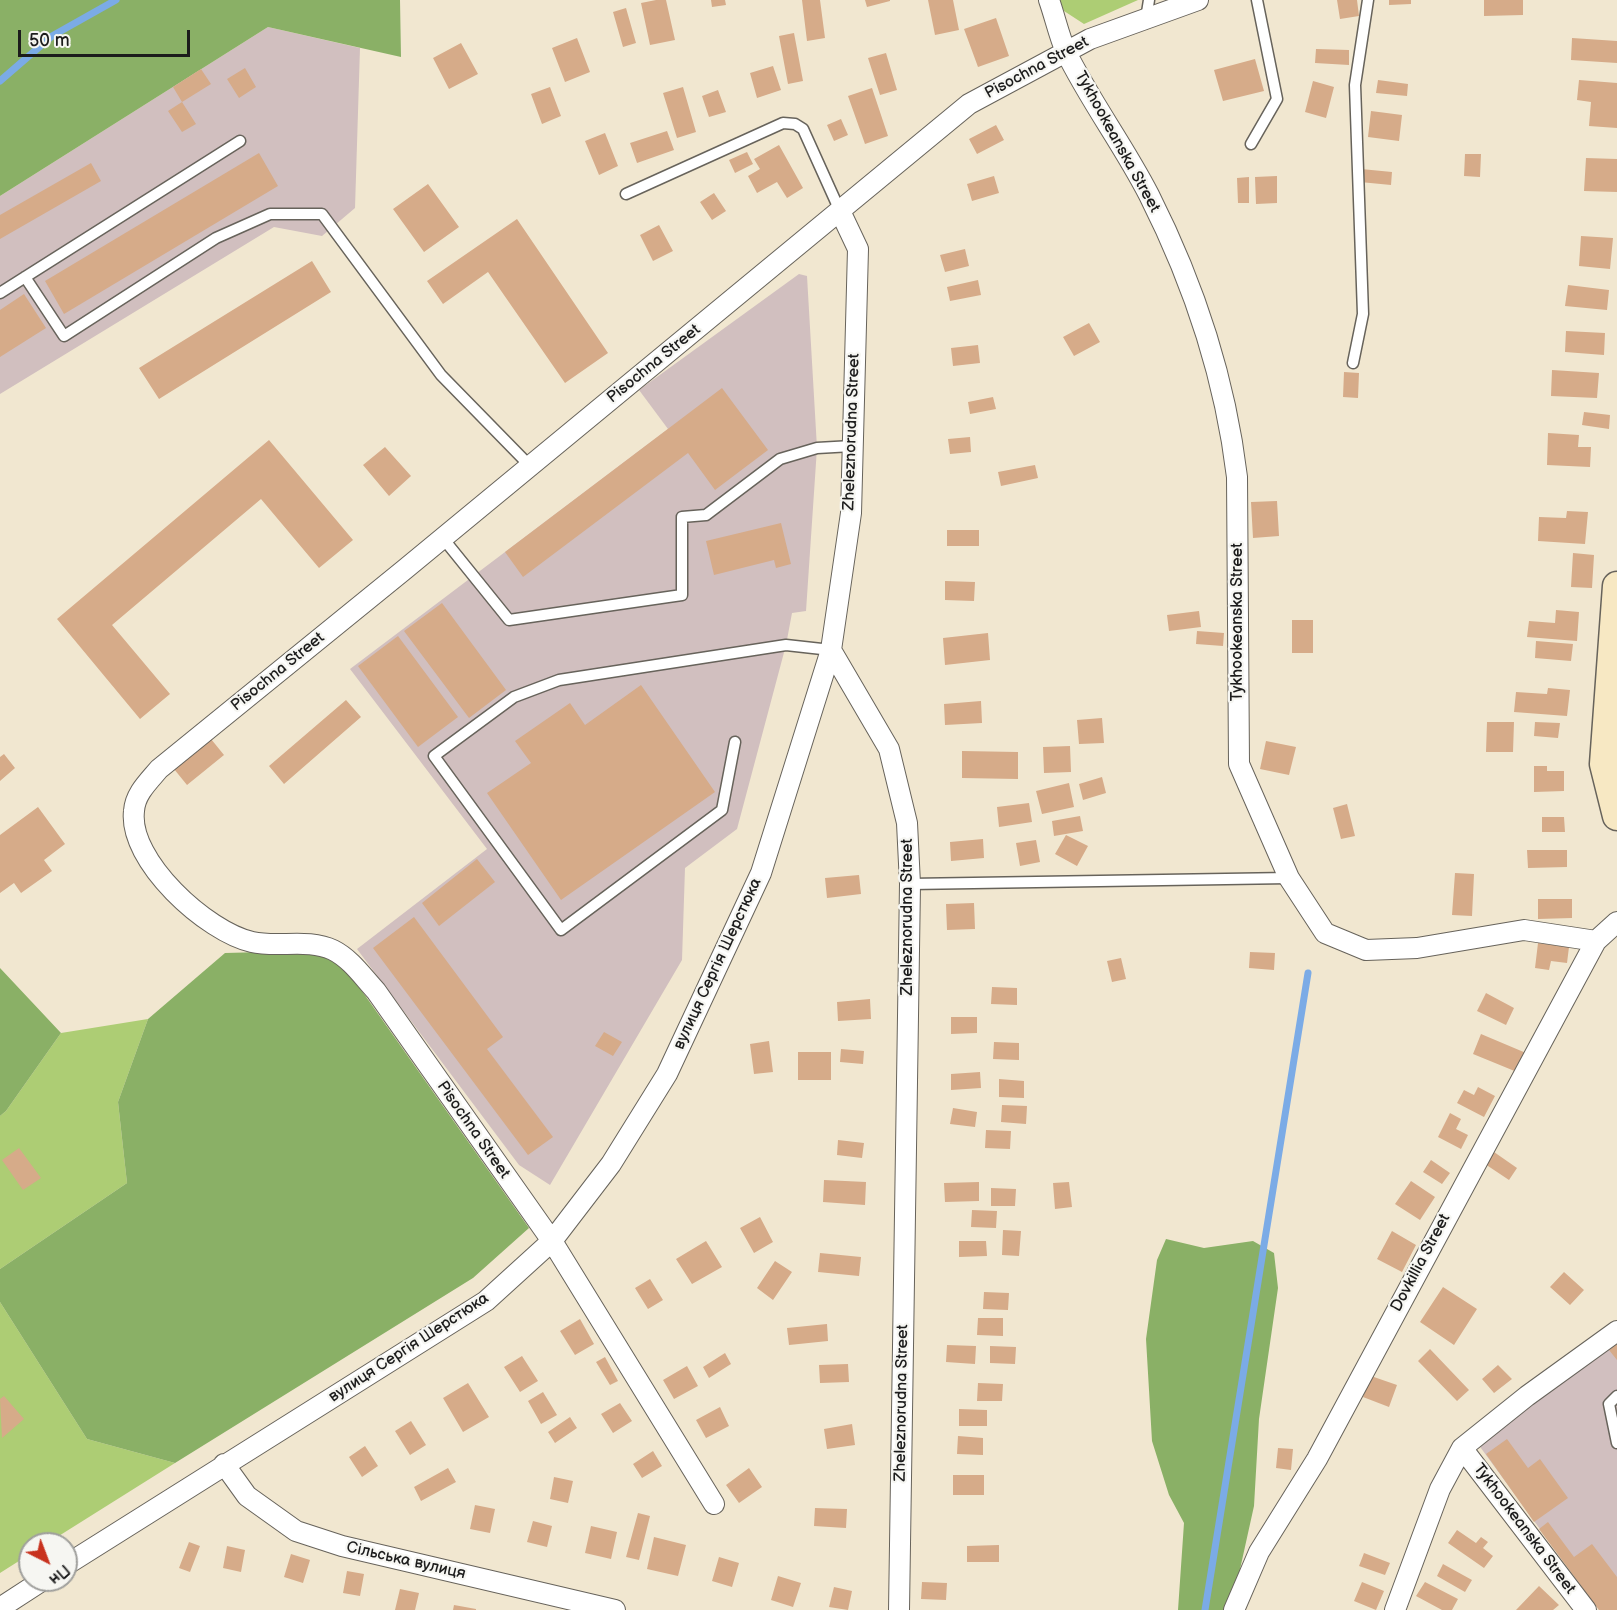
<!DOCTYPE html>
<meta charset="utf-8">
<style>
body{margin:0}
#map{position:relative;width:1617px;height:1610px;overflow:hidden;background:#f1e7d0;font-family:"Balsamiq Sans",sans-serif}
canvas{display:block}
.north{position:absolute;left:18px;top:1532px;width:60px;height:60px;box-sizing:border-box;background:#f6f6f2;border:2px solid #9f9f9c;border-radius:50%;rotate:138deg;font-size:16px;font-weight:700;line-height:24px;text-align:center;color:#1c1c1c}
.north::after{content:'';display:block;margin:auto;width:21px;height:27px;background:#c8321e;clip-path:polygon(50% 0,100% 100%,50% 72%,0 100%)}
.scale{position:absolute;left:18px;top:30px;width:172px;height:27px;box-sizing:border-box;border:3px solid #1c1c1c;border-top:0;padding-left:8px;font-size:18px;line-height:21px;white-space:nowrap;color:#1c1c1c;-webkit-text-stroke:4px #f6f6f2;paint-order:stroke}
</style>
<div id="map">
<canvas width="1617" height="1610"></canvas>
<div class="north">Пн</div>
<div class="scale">50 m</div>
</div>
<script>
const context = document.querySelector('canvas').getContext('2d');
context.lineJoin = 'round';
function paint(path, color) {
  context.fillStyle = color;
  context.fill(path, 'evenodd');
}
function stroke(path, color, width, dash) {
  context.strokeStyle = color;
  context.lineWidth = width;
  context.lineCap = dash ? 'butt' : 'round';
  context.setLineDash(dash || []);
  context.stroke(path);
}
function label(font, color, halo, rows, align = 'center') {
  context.font = font + ' "Balsamiq Sans",sans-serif';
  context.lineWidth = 4.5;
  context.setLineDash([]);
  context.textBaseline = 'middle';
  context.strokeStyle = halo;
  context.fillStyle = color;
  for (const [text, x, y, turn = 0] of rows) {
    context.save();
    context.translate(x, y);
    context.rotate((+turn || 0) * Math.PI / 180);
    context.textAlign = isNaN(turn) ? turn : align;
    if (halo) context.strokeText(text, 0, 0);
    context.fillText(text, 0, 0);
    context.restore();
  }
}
const industrial = new Path2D(`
 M268 27 360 48 355 208 322 236 274 227 0 394V196Z
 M799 274 807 276 817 448 806 611 792 613 786 645 737 829 685 868 682 960 550 1185 519 1165 357 949 487 849 350 669 668 429 639 390Z
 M1617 1343V1610H1599L1478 1444Z`);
const green = new Path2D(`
 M1059 0H1138L1084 24 1064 11Z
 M148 1019 118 1102 127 1183 0 1269V1116L6 1111 61 1033Z
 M0 1302 87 1439 175 1463 46 1544H30V1554L0 1573Z`);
const forest = new Path2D(`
 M0 0H400L401 57 268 27 0 196Z
 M302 951 329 958 350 974 529 1228 473 1278 175 1463 87 1439 0 1302V1269L127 1183 118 1102 148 1019 225 953Z
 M0 968 61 1033 6 1111 0 1116Z
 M1166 1239 1204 1248 1253 1241 1274 1253 1278 1288 1259 1419 1254 1506 1231 1610H1178L1184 1523 1169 1495 1152 1441 1146 1339 1157 1260Z`);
const stream = new Path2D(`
 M0 81 52 36 116 0
 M1205 1610 1308 973`);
const building = new Path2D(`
 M656 0H666L675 40 650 45 641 3Z
 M711 0H725L726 5 712 7Z
 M802 0H820L825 38 807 41Z
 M865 0H890V1L867 7Z
 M928 0H953L959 30 935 35Z
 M1337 0H1357L1359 16 1340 19Z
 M1389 0H1411V4L1389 5Z
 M1484 0H1523V15L1484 16Z
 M626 8 636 43 623 47 613 12Z
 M996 18 1009 56 978 67 964 29Z
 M794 33 803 81 788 84 779 36Z
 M577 38 590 72 565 82 552 48Z
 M1572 38 1617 41V63L1571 60Z
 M461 43 478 74 449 89 433 58Z
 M1316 49 1349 50V65L1315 63Z
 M886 53 897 90 880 95 868 58Z
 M1255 59 1264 91 1223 101 1214 70Z
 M773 66 781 90 757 98 750 73Z
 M245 68 256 87 239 98 227 79Z
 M201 69 211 84 182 102 173 87Z
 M1378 80 1408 84 1407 96 1376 93Z
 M1579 80 1617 83V128L1589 126 1591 102 1577 100Z
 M1313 81 1334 87 1326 118 1305 112Z
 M550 87 561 116 542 124 531 94Z
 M683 87 696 132 677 138 663 93Z
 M872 88 888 136 865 144 848 96Z
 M718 90 726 112 709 117 702 96Z
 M182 102 196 124 182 132 168 111Z
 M1371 111 1402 115 1399 141 1368 137Z
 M841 119 848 135 834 141 827 125Z
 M996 125 1004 140 977 154 969 139Z
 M667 131 674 150 637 163 630 143Z
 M605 133 618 166 599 175 585 141Z
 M779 145 803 188 787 198 777 182 757 193 748 176 760 169 754 159Z
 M747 152 753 164 735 173 729 160Z
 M259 153 278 186 64 314 45 281Z
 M1465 154H1481L1480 177 1464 176Z
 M1586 158 1617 159V192L1584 191Z
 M91 163 101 181 0 239V215Z
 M1361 169 1392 172 1391 185 1360 182Z
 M994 176 999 193 972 201 967 184Z
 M1277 176V203L1256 204 1255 177Z
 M1249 177V203H1238L1237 178Z
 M428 184 459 227 424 252 393 209Z
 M714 193 726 211 712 220 700 202Z
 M517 219 608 353 565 383 488 272 443 304 427 281Z
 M659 225 673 251 653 261 640 235Z
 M1581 236 1613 238 1610 269 1579 266Z
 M965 249 969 266 945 272 940 255Z
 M312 261 331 292 159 399 139 368Z
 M978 280 981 295 950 301 947 287Z
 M1568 285 1609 290 1607 310 1565 306Z
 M24 294 46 328 0 357V310Z
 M1089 323 1100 342 1074 356 1063 337Z
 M1566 331 1605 333 1604 355 1565 352Z
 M978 345 980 363 953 366 951 348Z
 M1552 370 1599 373 1597 398 1551 396Z
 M1344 372 1359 373 1358 398 1343 397Z
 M722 388 768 450 715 490 688 453 523 577 505 552Z
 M993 397 996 409 970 414 968 402Z
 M1584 412 1610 415 1609 429 1582 425Z
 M1548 433 1579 435 1578 447H1591L1590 467 1547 465Z
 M970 437 971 452 950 454 948 439Z
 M269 440 353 540 319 568 261 499 112 625 170 694 140 719 57 619Z
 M385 447 411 476 389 496 363 465Z
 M1035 465 1038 478 1001 486 998 472Z
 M1277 501 1279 536 1253 538 1251 502Z
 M1567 511 1588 512 1585 544 1538 541 1539 517 1566 518Z
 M781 523 791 564 776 568 774 560 714 575 706 541Z
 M947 530H979V546H947Z
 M1573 553 1594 555 1592 588 1571 587Z
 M945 581 975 582 974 601 945 600Z
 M442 603 506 690 469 718 404 631Z
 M1556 610 1579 612 1577 641 1527 637 1529 621 1555 623Z
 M1199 611 1201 627 1169 631 1167 615Z
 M1292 620H1313V653H1292Z
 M1197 631 1224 633 1223 646 1196 644Z
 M988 633 990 660 945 665 943 638Z
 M398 636 458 717 418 747 358 666Z
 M1536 641 1573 644 1571 661 1535 658Z
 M641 685 715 792 561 900 487 793 531 763 515 741 570 703 585 725Z
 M1548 688 1570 690 1567 716 1514 712 1516 692 1547 694Z
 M346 700 361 717 284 784 269 766Z
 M981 701 982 723 945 725 944 704Z
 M1102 718 1104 743 1079 744 1077 720Z
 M1487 722H1514L1513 752H1486Z
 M1535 722 1560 723 1558 738 1534 736Z
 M211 739 224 755 187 785 174 769Z
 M1266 741 1296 747 1289 775 1260 769Z
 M1070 746 1071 772 1044 773 1043 747Z
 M962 751 1018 752V779L962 778Z
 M4 754 15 768 0 781V757Z
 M1534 766H1547V771H1564V791L1534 792Z
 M1102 777 1106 793 1083 800 1079 784Z
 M1069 783 1074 807 1042 814 1036 791Z
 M1029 803 1032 822 999 827 997 807Z
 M1347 804 1355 836 1341 839 1333 808Z
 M38 807 65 844 44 860 52 871 21 893 14 883 0 893V835Z
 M1080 816 1083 831 1054 836 1052 821Z
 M1542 817H1564L1565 832H1542Z
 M1066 835 1088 846 1077 866 1055 854Z
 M983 839 984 858 951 861 950 842Z
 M1036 840 1040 862 1020 866 1016 843Z
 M1527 850H1567V867L1528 868Z
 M477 859 495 882 439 926 422 903Z
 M1455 873 1474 874 1472 916 1452 915Z
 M859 875 861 894 827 898 825 878Z
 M1538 899H1572V918L1538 919Z
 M974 903 975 929 947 930 946 904Z
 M414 917 503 1037 487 1049 553 1137 528 1155 373 948Z
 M1538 943 1569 947 1567 963 1551 961 1549 970 1535 968Z
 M1250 952 1275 953 1274 970 1249 968Z
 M1121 958 1126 979 1112 982 1107 961Z
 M992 987 1017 988V1005L991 1004Z
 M1486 993 1514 1008 1506 1025 1477 1011Z
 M870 999 871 1019 838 1021 837 1002Z
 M951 1017H977V1033L951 1034Z
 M604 1032 622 1042 613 1056 595 1046Z
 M1481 1034 1526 1053 1517 1072 1473 1054Z
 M769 1041 773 1072 754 1074 750 1044Z
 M994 1042 1019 1043V1060L993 1059Z
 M841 1049 864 1051 863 1064 840 1062Z
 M798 1052H831V1080H798Z
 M980 1072 981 1088 951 1090V1074Z
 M999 1079 1024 1081V1098L999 1097Z
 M1478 1087 1495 1096 1484 1117 1457 1103 1464 1090 1474 1095Z
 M1002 1105 1027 1106 1026 1124 1001 1122Z
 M953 1108 977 1112 975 1127 950 1124Z
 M1450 1113 1461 1119 1456 1129 1468 1135 1461 1149 1438 1137Z
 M986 1130 1011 1131 1010 1149 985 1148Z
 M838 1140 864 1143 862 1158 837 1155Z
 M19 1148 41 1178 23 1190 2 1160Z
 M1494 1152 1517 1168 1509 1180 1485 1164Z
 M1431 1160 1450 1173 1442 1184 1423 1172Z
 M824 1180 866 1182 865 1205 823 1202Z
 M1411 1181 1435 1197 1420 1220 1395 1204Z
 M979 1182V1201L945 1202 944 1183Z
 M1069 1182 1072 1207 1055 1209 1053 1183Z
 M991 1188 1016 1189 1015 1206H991Z
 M972 1210 997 1211 996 1228 971 1227Z
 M760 1217 773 1242 754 1253 740 1228Z
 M1003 1230 1021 1231 1019 1256 1002 1255Z
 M1392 1231 1416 1245 1402 1272 1377 1259Z
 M706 1241 722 1267 692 1284 676 1259Z
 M959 1241H986L987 1256 959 1257Z
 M820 1253 861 1257 859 1276 818 1272Z
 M775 1261 792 1272 773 1300 757 1288Z
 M1564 1272 1584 1290 1570 1305 1550 1287Z
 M650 1279 663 1300 648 1309 635 1288Z
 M1443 1287 1477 1309 1454 1345 1420 1322Z
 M984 1292 1009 1293 1008 1310 983 1309Z
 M978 1318H1003V1336L977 1335Z
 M580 1319 594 1344 575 1355 560 1331Z
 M827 1324 828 1341 789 1345 787 1328Z
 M1617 1343V1360L1609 1350Z
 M947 1345 976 1346 975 1364 946 1362Z
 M990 1346 1016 1347 1015 1364 990 1363Z
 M1430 1349 1469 1390 1457 1401 1418 1361Z
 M725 1353 731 1364 709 1378 703 1367Z
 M522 1356 538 1381 520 1392 504 1367Z
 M605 1357 618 1381 610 1385 596 1362Z
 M848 1364 849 1382 820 1383 819 1365Z
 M1498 1365 1512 1379 1494 1393 1482 1379Z
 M687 1366 698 1386 674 1399 663 1380Z
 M1371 1376 1397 1385 1389 1407 1363 1397Z
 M468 1383 489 1417 463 1432 443 1398Z
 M978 1383 1003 1384 1002 1401H977Z
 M543 1392 557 1415 541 1424 528 1401Z
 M4 1396 24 1419 2 1438 0 1399Z
 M620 1403 632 1421 613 1433 601 1414Z
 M720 1407 729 1426 706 1438 696 1420Z
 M959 1409 987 1410V1426H959Z
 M570 1417 577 1428 555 1443 548 1432Z
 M411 1421 426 1445 410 1455 395 1431Z
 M852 1424 855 1445 827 1449 824 1429Z
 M958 1436 983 1438V1455L957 1454Z
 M1507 1439 1528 1468 1540 1459 1568 1498 1534 1522 1486 1454Z
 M365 1446 378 1466 362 1477 349 1457Z
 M1278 1448 1293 1449 1291 1470 1276 1468Z
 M653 1451 662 1466 642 1478 633 1464Z
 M448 1468 456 1482 421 1501 414 1487Z
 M749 1468 762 1487 739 1503 726 1485Z
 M953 1475H984V1495H953Z
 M554 1477 573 1481 568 1503 550 1499Z
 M475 1505 495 1509 490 1533 470 1529Z
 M815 1508 847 1509 846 1528 814 1526Z
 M638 1513 650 1516 639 1560 626 1557Z
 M533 1521 552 1526 547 1547 527 1542Z
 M1548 1522 1574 1557 1592 1544 1617 1577V1610H1599L1539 1529Z
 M591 1526 617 1532 611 1559 585 1553Z
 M1457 1530 1476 1543 1481 1537 1488 1542 1483 1548 1493 1556 1484 1568 1448 1543Z
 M654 1537 686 1545 678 1576 647 1569Z
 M189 1542 200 1546 190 1572 179 1568Z
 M999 1545V1562H967V1546Z
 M227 1546 245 1550 241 1572 223 1568Z
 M1364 1553 1390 1563 1385 1575 1359 1566Z
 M291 1554 310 1560 303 1583 284 1577Z
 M719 1557 739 1563 732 1587 712 1581Z
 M1443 1564 1472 1580 1465 1592 1437 1576Z
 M347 1571 364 1574 360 1596 343 1593Z
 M778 1576 801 1583 793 1607 771 1600Z
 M922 1582 947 1583 946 1600 921 1599Z
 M1362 1582 1384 1591 1376 1610 1354 1601Z
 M1425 1582 1458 1599 1452 1610H1442L1416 1596Z
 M1539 1586 1559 1605 1553 1610H1516Z
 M834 1587 852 1591 848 1610 829 1607Z
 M400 1589 419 1593 415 1610H395Z
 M454 1605 476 1609V1610H453Z`);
const lane = new Path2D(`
 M1146 19 1149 0
 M1251 144 1277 99 1257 0
 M626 194 783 123 795 124 803 129 840 211
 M25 277 64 336 216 238 270 214H322L441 375 530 466
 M0 293 240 141
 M1353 363 1363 314 1355 85 1368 0
 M442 537 509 620 682 595V517L706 515 780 459 817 448 852 446
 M735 742 722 810 561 930 434 756 514 697 559 680 786 645 831 650
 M910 884 1289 878
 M1617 1396 1609 1404 1617 1443`);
const street = new Path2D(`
 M1049 0C1055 17 1059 36 1066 52 1090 101 1124 146 1149 195 1194 284 1225 377 1237 477L1239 764 1289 878 1325 933 1366 950 1417 948 1524 930 1596 941
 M840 211 858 249 851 513 831 650 889 749 907 823 910 884 899 1610
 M1462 1448 1586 1610
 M224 1464 247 1496 296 1531 342 1546 615 1610
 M714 1504 552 1241 376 991C363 977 351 959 333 950 308 938 278 948 252 942 207 932 128 861 134 811 135 794 148 782 159 769L404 570 969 104 1090 39 1198 0
 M66 1565 486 1301 552 1241 611 1164 667 1074 761 873 831 650
 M0 1608 43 1580
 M1234 1610 1259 1552 1317 1459 1596 941 1617 922
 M1395 1610 1440 1489 1462 1448 1527 1396 1617 1331`);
const secondary = new Path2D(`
 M1617 586 1604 764 1617 816`);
const streetNames = [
 ["Pisochna Street",1037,68,-28],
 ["Tykhookeanska Street",1117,142,61],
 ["Pisochna Street",654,364,-39],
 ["Zheleznorudna Street",852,432,-88],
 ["Tykhookeanska Street",1238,622,-90],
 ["Pisochna Street",278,672,-39],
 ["Zheleznorudna Street",908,917,-90],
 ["вулиця Сергія Шерстюка",718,964,-65],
 ["Pisochna Street",473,1130,55],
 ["Dovkillia Street",1421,1263,-62],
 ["вулиця Сергія Шерстюка",409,1348,-33],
 ["Zheleznorudna Street",902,1403,-89],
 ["Tykhookeanska Street",1524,1529,53],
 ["Сільська вулиця",406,1561,13]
];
paint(industrial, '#d1bfbf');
paint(green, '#adcd74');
paint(forest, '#8ab066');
stroke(stream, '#7babe6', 7);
paint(building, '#d6ab89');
stroke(lane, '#67635b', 13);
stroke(street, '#67635b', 22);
stroke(secondary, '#67635b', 31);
stroke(lane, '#fff', 10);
stroke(street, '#fff', 20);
stroke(secondary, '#f7e8c3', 28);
label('16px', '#1c1c1c', '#f6f6f2', streetNames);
</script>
